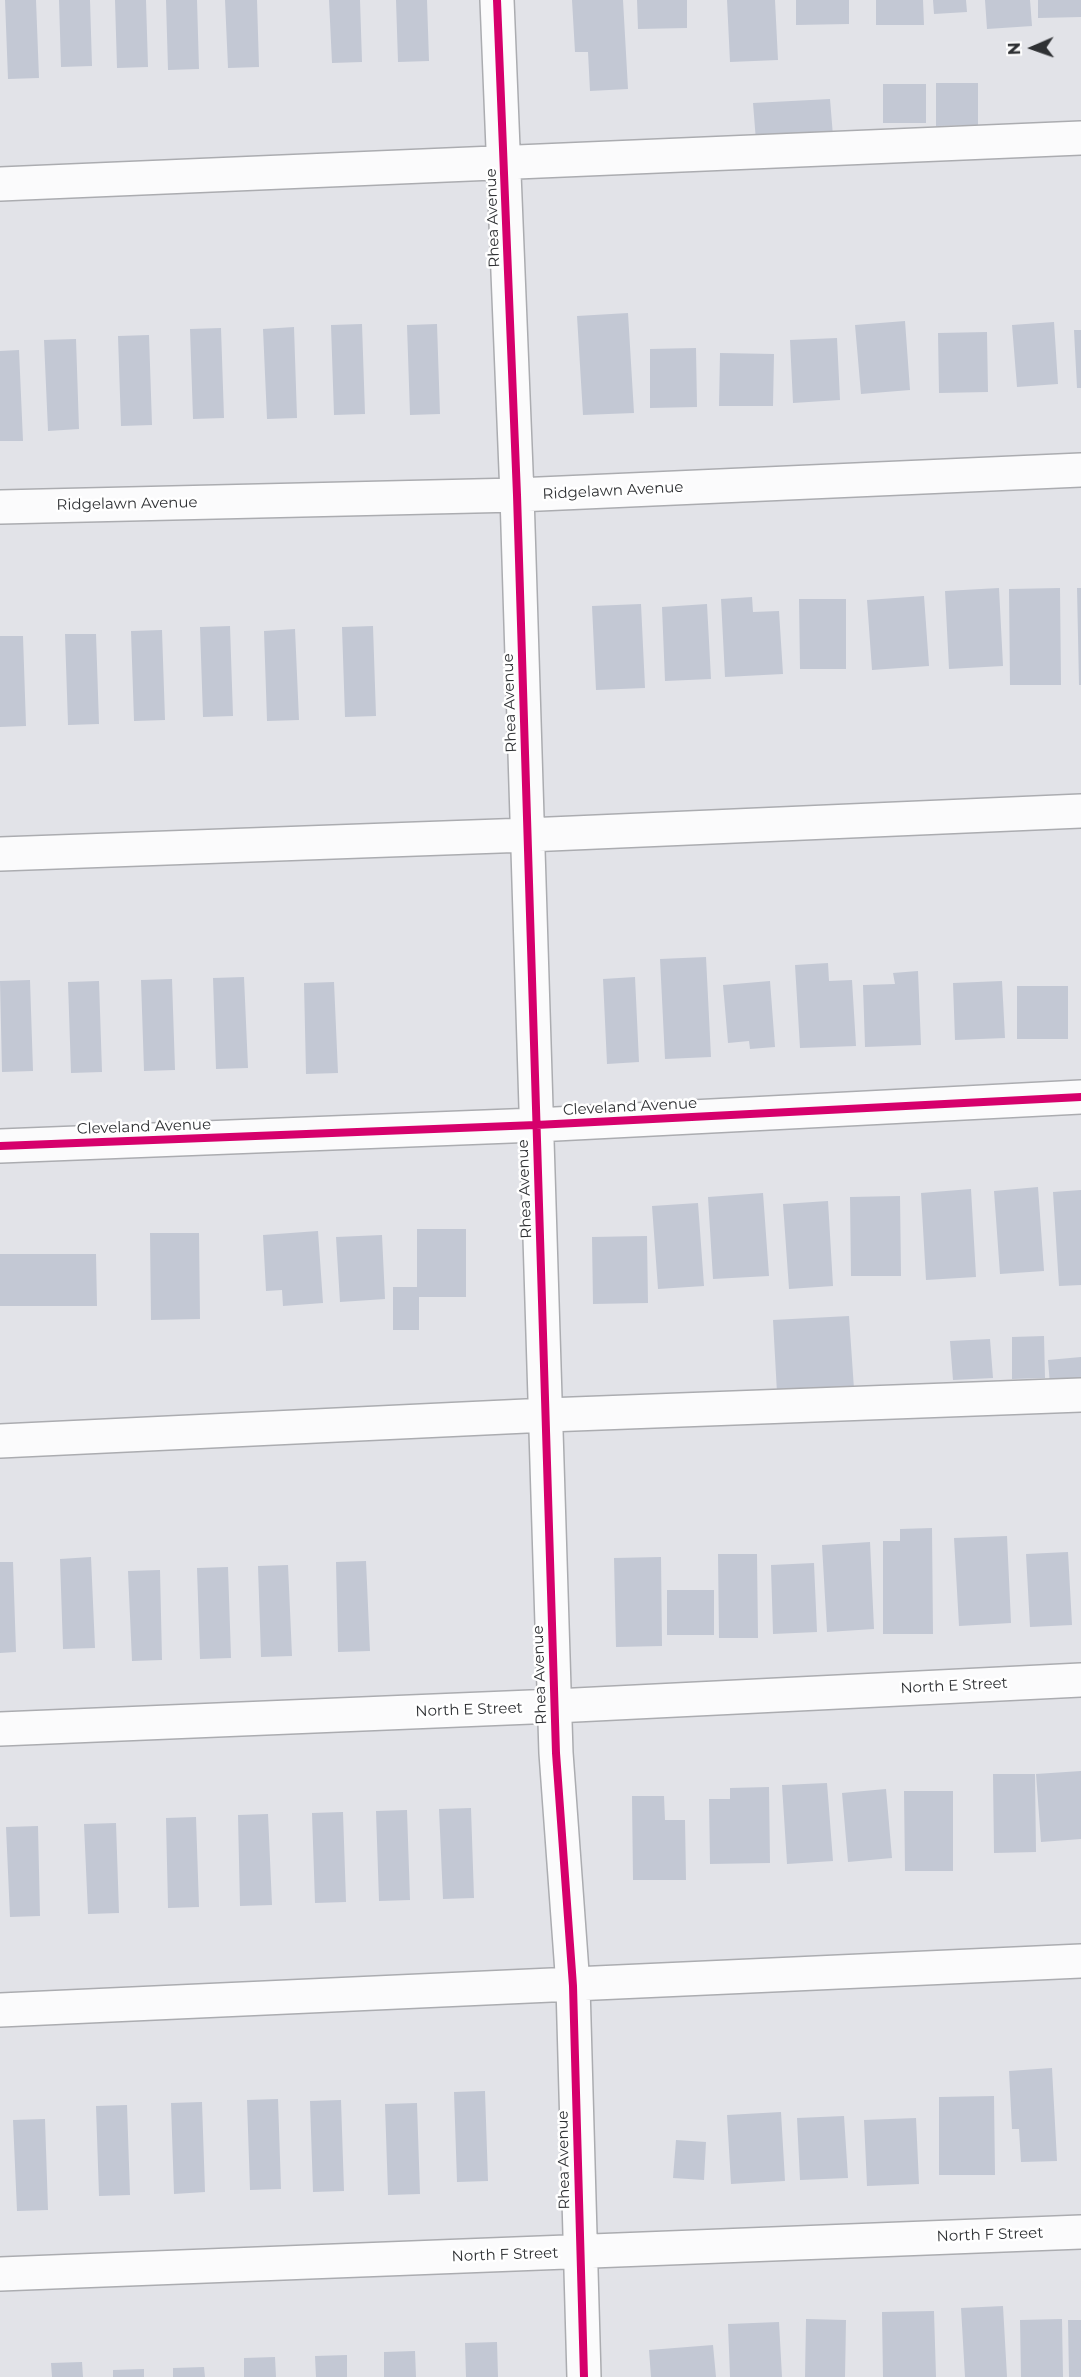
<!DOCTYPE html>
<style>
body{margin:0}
#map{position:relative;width:1081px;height:2377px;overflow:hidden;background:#e2e3e8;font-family:Montserrat,sans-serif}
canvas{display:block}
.north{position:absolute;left:1003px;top:18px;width:60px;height:60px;-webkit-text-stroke:4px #fff;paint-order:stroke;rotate:268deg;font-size:16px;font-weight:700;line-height:24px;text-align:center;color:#2f3134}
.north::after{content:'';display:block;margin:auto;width:21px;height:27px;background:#2f3134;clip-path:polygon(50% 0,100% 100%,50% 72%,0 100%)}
</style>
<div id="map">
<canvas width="1081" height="2377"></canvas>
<div class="north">N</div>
</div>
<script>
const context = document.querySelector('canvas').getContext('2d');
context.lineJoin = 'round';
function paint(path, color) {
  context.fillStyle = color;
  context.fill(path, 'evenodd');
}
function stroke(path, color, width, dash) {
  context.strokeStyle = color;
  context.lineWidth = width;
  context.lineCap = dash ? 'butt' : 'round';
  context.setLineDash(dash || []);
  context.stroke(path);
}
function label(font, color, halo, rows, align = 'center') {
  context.font = font + ' Montserrat,sans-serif';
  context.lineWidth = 5;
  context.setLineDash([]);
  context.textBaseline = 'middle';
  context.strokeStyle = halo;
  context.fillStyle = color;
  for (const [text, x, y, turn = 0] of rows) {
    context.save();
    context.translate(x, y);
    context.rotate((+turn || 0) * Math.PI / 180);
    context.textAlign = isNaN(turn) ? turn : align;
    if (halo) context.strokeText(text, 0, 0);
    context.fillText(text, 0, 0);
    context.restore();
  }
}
const building = new Path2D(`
 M5 0H36L39 78 8 79Z
 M59 0H90L92 66 61 67Z
 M115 0H146L148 67 117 68Z
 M166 0H197L199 69 168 70Z
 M225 0H257L259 67 228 68Z
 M329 0H360L362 62 332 63Z
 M396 0H427L429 61 398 62Z
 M572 0H623L628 89 590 91 588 52H575Z
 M637 0H687V28L638 29Z
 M727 0H775L778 60 730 62Z
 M796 0H849V24L796 25Z
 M876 0H923L924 25H876Z
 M933 0H966L967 12 934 14Z
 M985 0H1030L1032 26 987 29Z
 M1038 0H1081V17L1038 18Z
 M936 83H978V125L936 126Z
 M883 84H926V123H883Z
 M830 99 833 136 756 141 753 103Z
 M628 313 634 413 583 415 577 316Z
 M905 321 910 390 861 394 855 325Z
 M1054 322 1058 384 1017 387 1012 325Z
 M362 324 365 414 334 415 331 325Z
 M437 324 440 414 410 415 407 325Z
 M294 327 297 418 267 419 263 329Z
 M221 328 224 418 193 419 190 329Z
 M1074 330H1081V388H1077Z
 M987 332 988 392 939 393 938 333Z
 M149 335 152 425 121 426 118 336Z
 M837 338 840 400 793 403 790 340Z
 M76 339 79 429 48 431 44 340Z
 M696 348 697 407 650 408V349Z
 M19 350 23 441H0V351Z
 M720 353 774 354 773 406H719Z
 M999 588 1003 666 949 669 945 591Z
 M1060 588 1061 685H1010L1009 589Z
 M1077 588H1081V685H1079Z
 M924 596 929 666 872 670 867 600Z
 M752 597 753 612 779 611 783 674 725 677 721 599Z
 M799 599H846V669H800Z
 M641 604 645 688 596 690 592 606Z
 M707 604 711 679 665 681 662 607Z
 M230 626 233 716 203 717 200 627Z
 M373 626 376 716 345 717 342 627Z
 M295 629 299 720 267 721 264 631Z
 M162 630 165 720 134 721 131 631Z
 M65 634H96L99 724 68 725Z
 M0 636H23L26 726 0 727Z
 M706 957 711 1057 665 1059 660 959Z
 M828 963 829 981 852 980 856 1046 800 1048 795 965Z
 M918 971 921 1045 865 1047 863 985 895 984 893 973Z
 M244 977 248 1068 216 1069 213 978Z
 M635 977 639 1062 607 1064 603 979Z
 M172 979 175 1070 144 1071 141 980Z
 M30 980 33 1071 2 1072 0 981Z
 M99 981 102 1072 71 1073 68 982Z
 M770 981 775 1047 750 1049 749 1041 728 1043 723 985Z
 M1002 981 1005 1038 955 1040 953 983Z
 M334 982 338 1073 306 1074 304 983Z
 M1017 986H1068V1039H1017Z
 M1038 1187 1044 1271 1000 1274 994 1191Z
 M971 1189 976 1277 926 1280 921 1193Z
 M1081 1190V1285L1059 1286 1053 1192Z
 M763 1193 769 1276 713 1279 708 1197Z
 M900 1196 901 1276H851L850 1197Z
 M828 1201 833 1286 789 1289 783 1204Z
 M698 1203 704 1286 658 1289 652 1206Z
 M417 1229H466V1297H419V1330H393V1287H417Z
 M318 1231 323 1303 283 1306 282 1290 266 1291 263 1235Z
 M150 1233H199L200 1319 151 1320Z
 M382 1235 385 1299 340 1302 336 1237Z
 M647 1236 648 1303 593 1304 592 1237Z
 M0 1254H96L97 1306H0Z
 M849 1316 854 1389 777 1393 773 1320Z
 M1044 1336 1045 1378 1012 1379V1337Z
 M990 1339 993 1378 953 1380 950 1341Z
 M1081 1357V1383L1050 1385 1048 1360Z
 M932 1528 933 1634H883V1541H900V1529Z
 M1007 1536 1011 1623 959 1626 954 1538Z
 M870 1542 874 1629 827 1632 822 1545Z
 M1068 1552 1072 1625 1030 1627 1026 1554Z
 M718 1554H757L758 1638H719Z
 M91 1557 95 1648 63 1649 60 1559Z
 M661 1557 662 1646 616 1647 614 1558Z
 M366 1561 370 1651 338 1652 336 1562Z
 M0 1562H13L16 1652 0 1653Z
 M814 1563 817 1632 773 1634 771 1565Z
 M288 1565 292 1656 261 1657 258 1566Z
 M228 1567 231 1658 200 1659 197 1568Z
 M160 1570 162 1660 132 1661 128 1571Z
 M667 1590H714V1635H667Z
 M1081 1771V1839L1041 1842 1036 1774Z
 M993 1774H1035L1036 1852 994 1853Z
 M827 1783 833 1861 787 1864 782 1785Z
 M769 1787 770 1863 710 1864 709 1799H730V1788Z
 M886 1789 892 1858 848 1862 842 1793Z
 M904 1791H953V1871H905Z
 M632 1796H664L665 1820H685L686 1880H633Z
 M471 1808 474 1898 443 1899 439 1809Z
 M407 1810 410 1900 379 1901 376 1811Z
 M343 1812 346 1902 315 1903 312 1813Z
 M268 1814 272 1905 240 1906 238 1815Z
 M196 1817 199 1907 168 1908 166 1818Z
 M116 1823 119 1913 88 1914 84 1824Z
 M38 1826 40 1916 10 1917 6 1827Z
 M1052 2068 1057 2161 1021 2162 1019 2129H1012L1009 2071Z
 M485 2091 488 2181 457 2182 454 2092Z
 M994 2096 995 2175H939V2097Z
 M278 2099 281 2189 250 2190 247 2100Z
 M341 2100 344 2191 313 2192 310 2101Z
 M202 2102 205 2192 174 2194 171 2103Z
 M417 2103 420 2194 388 2195 385 2104Z
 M127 2105 130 2195 99 2196 96 2106Z
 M781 2112 785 2181 731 2184 727 2115Z
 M844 2116 848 2178 800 2180 797 2118Z
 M916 2118 919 2184 867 2186 864 2120Z
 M45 2119 48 2210 17 2211 13 2120Z
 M676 2140 706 2142 704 2180 673 2178Z
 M1003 2306 1007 2377H965L961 2308Z
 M934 2311 936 2377H883L882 2312Z
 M806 2319 846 2320 845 2377H805Z
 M1062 2319 1063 2377H1021L1020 2320Z
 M1068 2320H1081V2377H1069Z
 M779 2322 782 2377H730L728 2324Z
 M497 2342 498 2377H466L465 2343Z
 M713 2345 716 2377H651L649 2350Z
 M415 2351 416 2377H384V2352Z
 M347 2355V2377H316L315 2356Z
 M275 2357 276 2377H244V2358Z
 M82 2362 83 2377H52L51 2363Z
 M204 2367 205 2377H173V2368Z
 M144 2369V2377H113V2370Z`);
const minor = new Path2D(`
 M497 0 517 495 556 1753 573 1986 584 2377
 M0 184 1081 138
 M0 507 517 495 1081 470
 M0 854 527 835 1081 811
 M0 1146 536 1125 1081 1097
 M0 1441 547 1415 1081 1395
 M0 1729 555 1706 1081 1680
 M0 2010 1081 1961
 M0 2274 1081 2232`);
const cycleway = new Path2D(`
 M497 0 517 495 556 1753 573 1986 584 2377
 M0 1146 536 1125 1081 1097`);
const streetNames = [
 ["Rhea Avenue",493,218,-92],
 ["Ridgelawn Avenue",613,491,-3],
 ["Ridgelawn Avenue",127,504,-1],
 ["Rhea Avenue",510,703,-92],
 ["Cleveland Avenue",630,1107,-3],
 ["Cleveland Avenue",144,1127,-2],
 ["Rhea Avenue",525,1189,-92],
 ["Rhea Avenue",540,1675,-92],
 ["North E Street",954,1686,-3],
 ["North E Street",469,1710,-2],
 ["Rhea Avenue",564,2160,-91],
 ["North F Street",990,2235,-2],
 ["North F Street",505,2255,-2]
];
paint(building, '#c3c8d4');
stroke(minor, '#abacb0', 36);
stroke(minor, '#fbfbfc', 33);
stroke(cycleway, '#d6006c', 8);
label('15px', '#2f3134', '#fff', streetNames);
</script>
